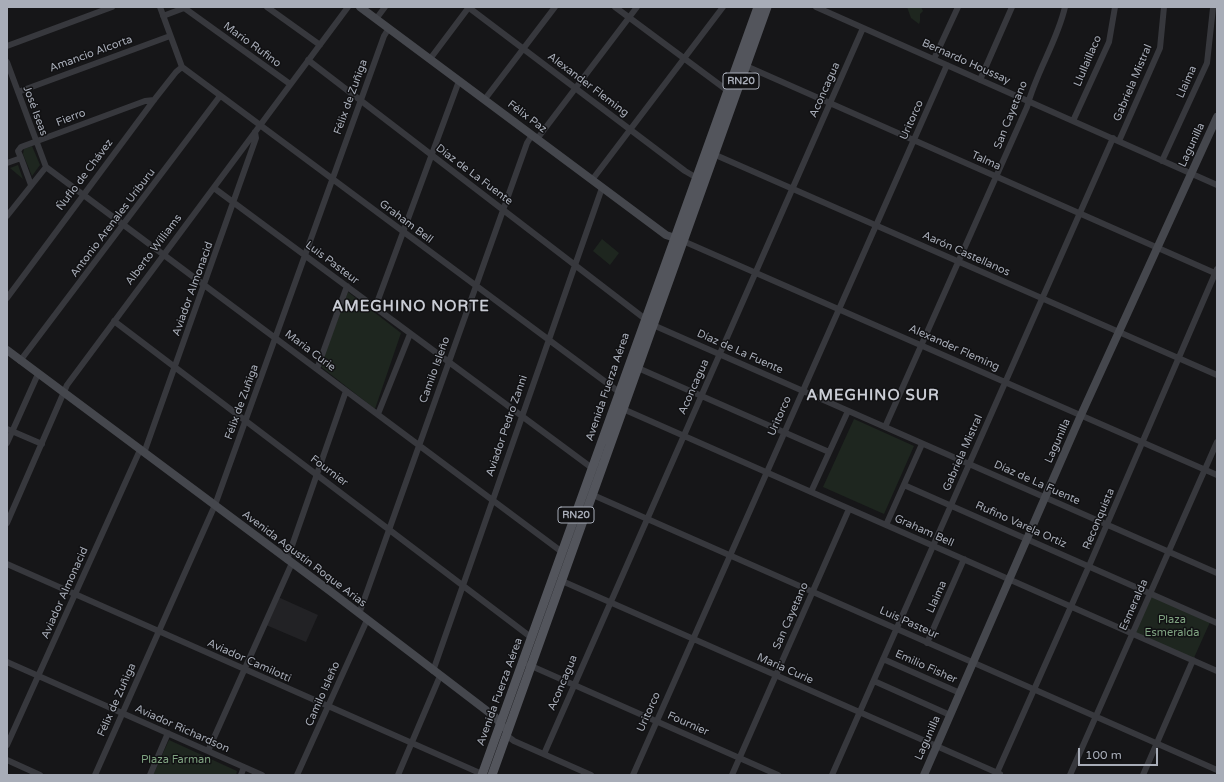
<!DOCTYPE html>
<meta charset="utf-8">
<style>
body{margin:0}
#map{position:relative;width:1224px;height:782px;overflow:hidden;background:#161618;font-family:"Varela Round",sans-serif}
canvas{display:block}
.frame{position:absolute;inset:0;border:8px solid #a8adb8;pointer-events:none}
.scale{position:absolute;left:1078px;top:748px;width:80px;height:18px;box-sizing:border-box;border:2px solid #a8adb8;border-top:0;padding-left:5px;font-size:12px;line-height:14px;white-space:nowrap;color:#a8adb8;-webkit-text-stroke:3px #111113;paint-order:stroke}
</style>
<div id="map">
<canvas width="1224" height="782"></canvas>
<div class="frame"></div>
<div class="scale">100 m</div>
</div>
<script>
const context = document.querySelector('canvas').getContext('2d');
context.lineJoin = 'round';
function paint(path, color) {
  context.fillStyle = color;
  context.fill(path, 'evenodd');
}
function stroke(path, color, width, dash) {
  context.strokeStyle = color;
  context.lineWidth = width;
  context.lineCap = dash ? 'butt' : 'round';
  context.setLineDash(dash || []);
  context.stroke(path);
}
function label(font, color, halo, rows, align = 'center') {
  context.font = font + ' "Varela Round",sans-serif';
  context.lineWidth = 3;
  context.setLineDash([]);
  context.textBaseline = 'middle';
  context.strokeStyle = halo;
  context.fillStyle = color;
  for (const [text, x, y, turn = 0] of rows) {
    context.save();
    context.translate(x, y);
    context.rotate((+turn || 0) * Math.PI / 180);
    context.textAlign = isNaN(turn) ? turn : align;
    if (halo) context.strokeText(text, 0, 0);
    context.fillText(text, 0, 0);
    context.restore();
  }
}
const built = new Path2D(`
 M278 597 318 615 306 642 266 625Z`);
const green = new Path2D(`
 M907 7H921L923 11 920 14V21L919 24 911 18Z
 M32 146 40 165 32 176 23 154 24 149Z
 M18 165 23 179 10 168Z
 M602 239 619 253 610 265 593 251Z
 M348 292 401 333 375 409 320 366Z
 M854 419 914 446 884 514 823 487Z
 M1150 593 1211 620 1193 660 1133 633Z
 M169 740 237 771 236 775H153Z`);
const street = new Path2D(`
 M160 7 182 67 619 392
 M183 7 290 84
 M267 7 320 45
 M468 7 685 171 697 178
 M615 7 728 91
 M816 7 1217 185
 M163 16 184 8
 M376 19 385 7
 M7 46 112 7
 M430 59 469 7
 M934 59 958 7
 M308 60 653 325 1217 573
 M7 62 46 167 562 552
 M746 66 1217 274
 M980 80 1012 7
 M18 92 170 36
 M485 99 555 7
 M1073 121 1109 42 1115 7
 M537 139 637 7
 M1119 141 1160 48 1164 7
 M711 153 1217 375
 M21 158 31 185
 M1162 161 1207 63 1213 8
 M7 163 21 158 18 151 21 147 145 101 154 100
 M592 180 723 7
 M214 188 592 468
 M7 216 46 167
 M683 241 1217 475
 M7 298 154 100 176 72 182 67
 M375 308 459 81
 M114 321 532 638
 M20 361 220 96
 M638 368 829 452
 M317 369 347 286
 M623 409 1217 671
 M378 414 410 334
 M885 427 1027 107C1036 72 1057 42 1065 7
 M7 429 42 444
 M7 443 38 374
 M144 453 256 138 255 132
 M904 485 1217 623
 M811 492 848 411
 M593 495 1217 770
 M7 523 67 385 348 7
 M886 525 922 444
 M287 560 346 391
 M7 564 482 774
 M562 581 1000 774
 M359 614 527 143 532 135
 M927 643 964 559
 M883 659 960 693
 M7 662 262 775
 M529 665 778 775
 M433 671 602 188
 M874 681 950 715
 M506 735 514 741 591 775
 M7 745 140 450
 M208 751 292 563
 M544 754 863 28
 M7 760 40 775
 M95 775 215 505 384 36 389 28
 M150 775 168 733
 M241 775 244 767
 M297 775 367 620
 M398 775 440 676
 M633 775 947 65
 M732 775 849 509
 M832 775 1113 138
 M996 775 1089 566 1217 269
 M1070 775 1217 442
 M1143 775 1193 660`);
const secondary = new Path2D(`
 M360 7 666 235 681 240
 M7 350 330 591 495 717 503 727
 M924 775 1081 415 1217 117`);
const primary = new Path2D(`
 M482 775 758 7
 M492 775 767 7`);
const shields = [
 [741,81,36],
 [576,515,36]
];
const shieldNames = [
 ["RN20",741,81],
 ["RN20",576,515]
];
const streetNames = [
 ["Mario Rufino",252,45,36],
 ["Amancio Alcorta",91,54,-20],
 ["Llullaillaco",1088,61,-67],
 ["Bernardo Houssay",966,62,24],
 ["Llaima",1187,82,-66],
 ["Gabriela Mistral",1133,83,-67],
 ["Alexander Fleming",588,85,37],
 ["Aconcagua",825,90,-66],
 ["Félix de Zuñiga",351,97,-70],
 ["José Iseas",35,111,70],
 ["San Cayetano",1011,115,-68],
 ["Félix Paz",527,117,37],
 ["Fierro",71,118,-21],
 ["Uritorco",912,120,-66],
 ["Lagunilla",1192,145,-65],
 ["Talma",986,161,24],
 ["Ñuflo de Chávez",85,175,-53],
 ["Díaz de La Fuente",474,175,37],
 ["Graham Bell",406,222,37],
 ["Antonio Arenales Uriburu",113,223,-53],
 ["Alberto Williams",154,250,-53],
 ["Aarón Castellanos",966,254,24],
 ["Luis Pasteur",332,263,37],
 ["Aviador Almonacid",193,289,-70],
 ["Alexander Fleming",954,348,24],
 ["Maria Curie",310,351,37],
 ["Díaz de La Fuente",740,352,24],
 ["Camilo Isleño",435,370,-70],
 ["Avenida Fuerza Aérea",608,387,-71],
 ["Aconcagua",694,387,-66],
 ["Félix de Zuñiga",242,402,-70],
 ["Uritorco",780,416,-66],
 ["Aviador Pedro Zanni",507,426,-71],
 ["Lagunilla",1058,441,-66],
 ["Gabriela Mistral",963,453,-66],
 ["Fournier",329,471,37],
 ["Díaz de La Fuente",1037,483,24],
 ["Reconquista",1099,519,-67],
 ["Rufino Varela Ortiz",1021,525,24],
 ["Graham Bell",924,531,24],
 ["Avenida Agustín Roque Arias",304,559,37],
 ["Aviador Almonacid",65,593,-66],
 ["Llaima",937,597,-66],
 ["Esmeralda",1134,605,-66],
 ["San Cayetano",791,616,-66],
 ["Luis Pasteur",909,623,24],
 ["Aviador Camilotti",249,661,24],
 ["Emilio Fisher",926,667,24],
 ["Maria Curie",785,669,24],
 ["Aconcagua",563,683,-67],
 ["Avenida Fuerza Aérea",500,692,-70],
 ["Camilo Isleño",323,694,-66],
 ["Félix de Zuñiga",117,700,-66],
 ["Uritorco",649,712,-66],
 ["Fournier",688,724,24],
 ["Aviador Richardson",182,729,24],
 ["Lagunilla",928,738,-66]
];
const parkNames = [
 ["Plaza",1172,620],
 ["Esmeralda",1172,633],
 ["Plaza Farman",176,760]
];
const districtNames = [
 ["AMEGHINO NORTE",411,307],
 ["AMEGHINO SUR",873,396]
];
paint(built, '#222225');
paint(green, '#1e261f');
stroke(street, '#37383d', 6);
stroke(secondary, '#45474d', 8);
stroke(primary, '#53555c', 9);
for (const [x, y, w] of shields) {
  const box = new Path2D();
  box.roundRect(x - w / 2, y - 8, w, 16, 3);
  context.fillStyle = '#111113';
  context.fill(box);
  stroke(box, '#a8adb8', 1);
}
label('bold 10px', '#a8adb8', null, shieldNames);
label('11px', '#a8adb8', '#111113', streetNames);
label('11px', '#7fa381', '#111113', parkNames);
context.letterSpacing = '1px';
label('bold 15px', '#c9ccd4', '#111113', districtNames);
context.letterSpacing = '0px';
</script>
